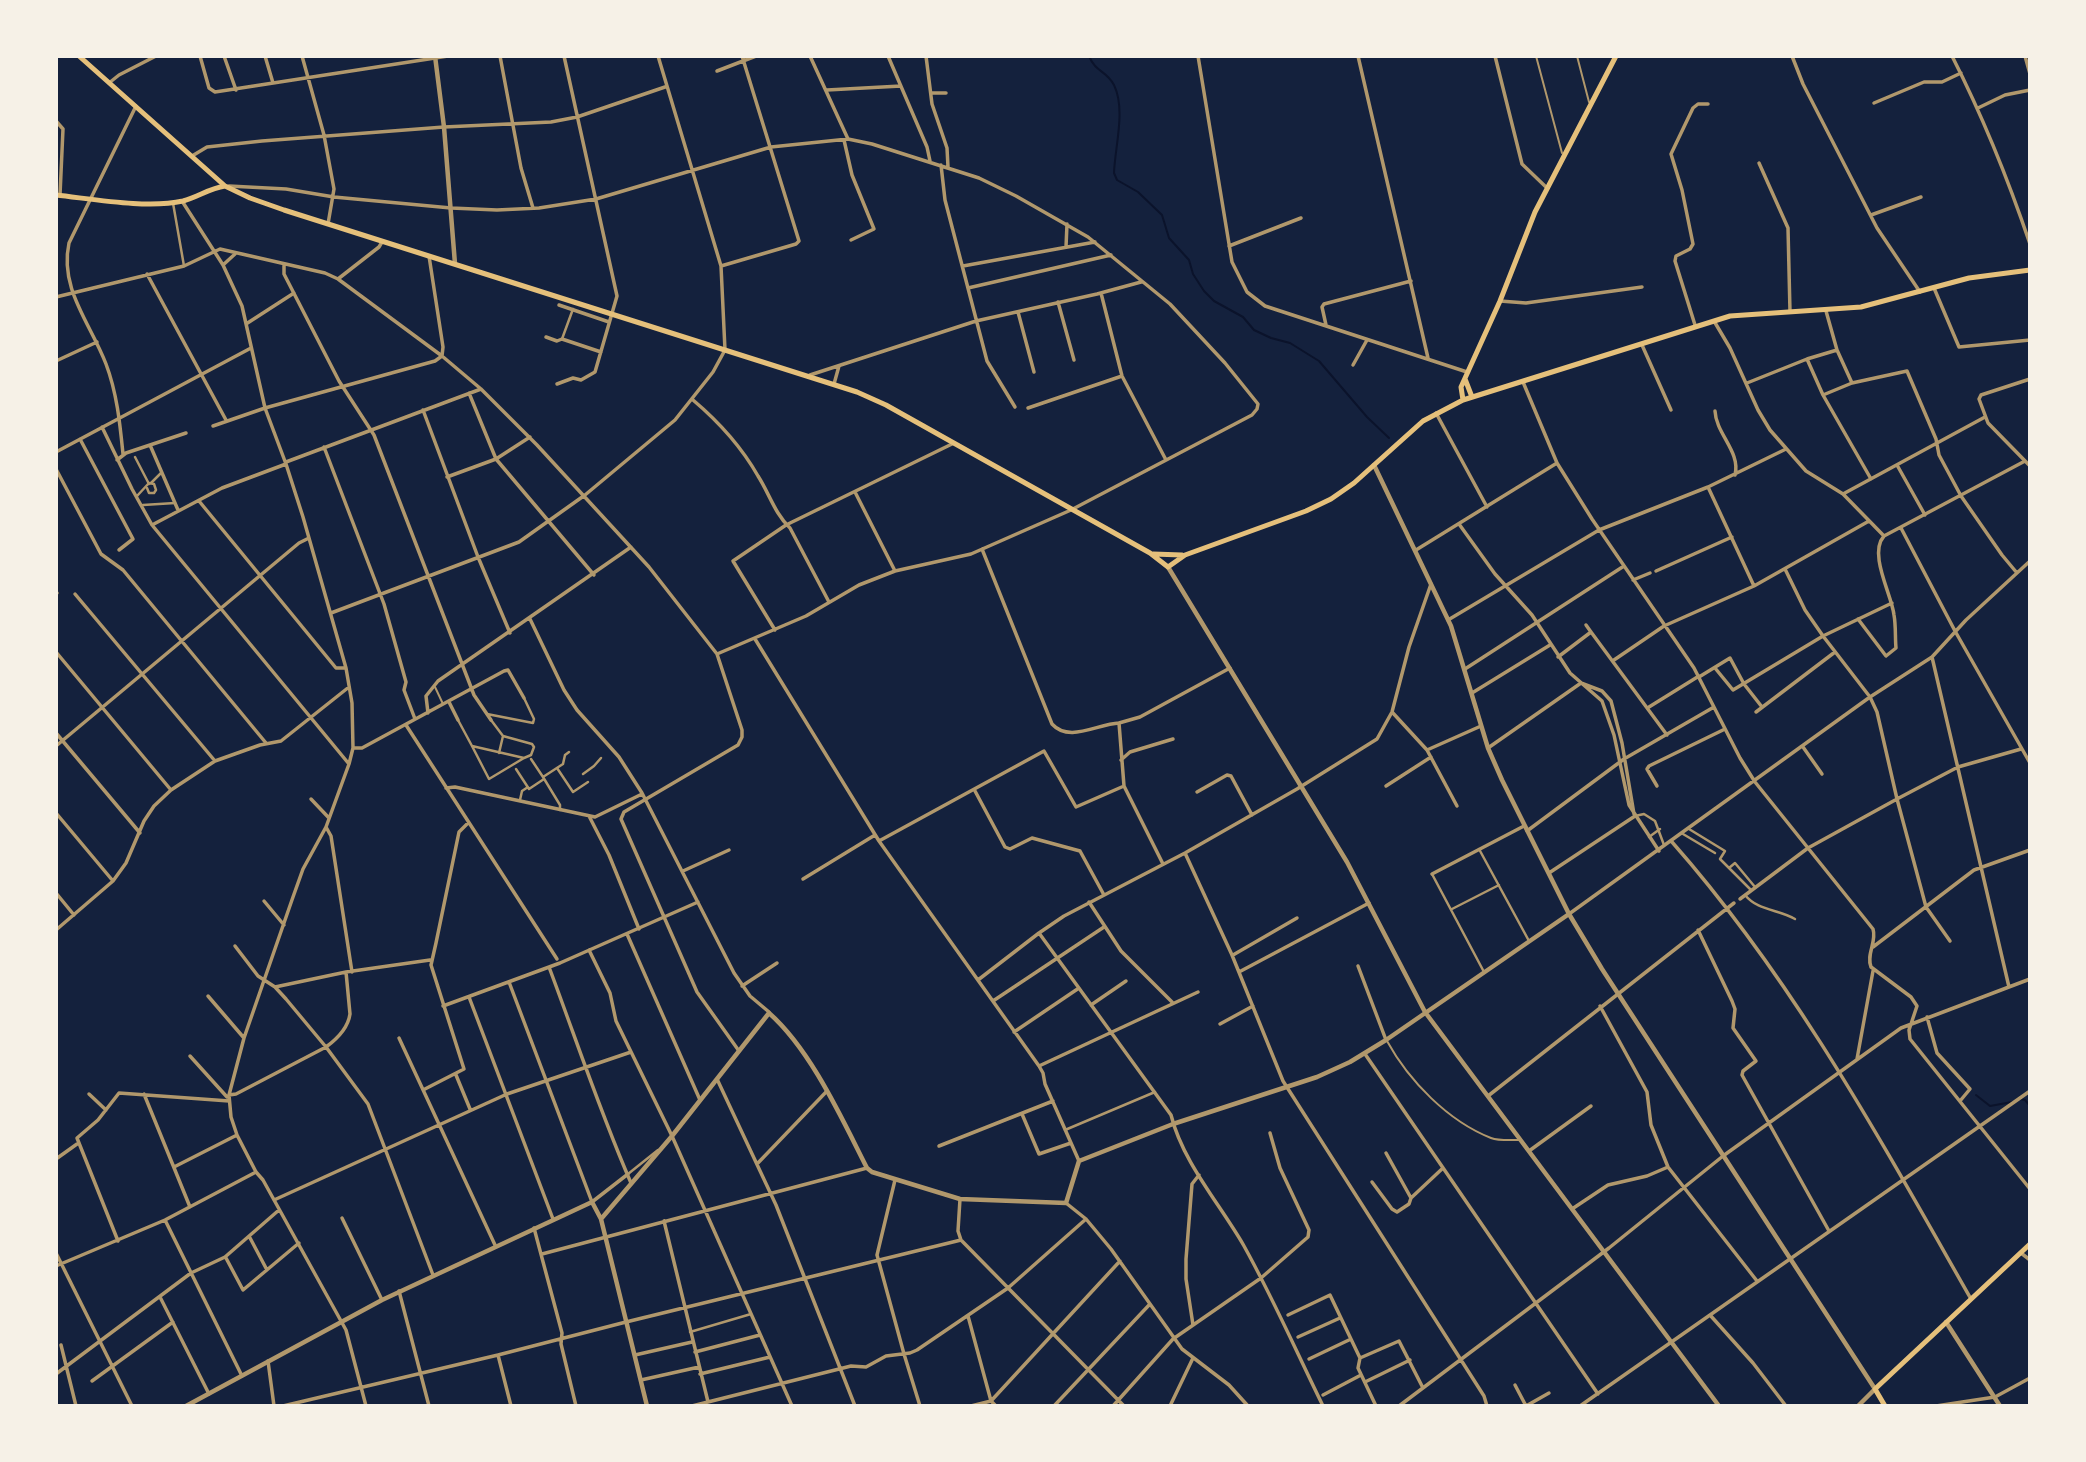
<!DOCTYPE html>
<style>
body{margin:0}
#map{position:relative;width:2086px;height:1462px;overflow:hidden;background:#14213d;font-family:"Nunito Sans",sans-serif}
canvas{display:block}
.frame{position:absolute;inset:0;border:58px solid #f6f1e7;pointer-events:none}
</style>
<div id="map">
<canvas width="2086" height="1462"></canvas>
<div class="frame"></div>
</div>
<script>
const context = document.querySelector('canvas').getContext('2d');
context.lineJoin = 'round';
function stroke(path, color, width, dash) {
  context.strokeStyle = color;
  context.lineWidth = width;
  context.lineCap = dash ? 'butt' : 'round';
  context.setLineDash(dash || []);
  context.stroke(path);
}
const stream = new Path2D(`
 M1089 56C1096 73 1106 70 1114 85 1126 110 1115 146 1114 173L1117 180 1138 192 1162 215 1169 238 1189 260 1193 274 1204 291 1214 301 1243 317 1254 330 1271 338 1290 343 1319 361 1367 417 1389 438
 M1976 1095 1990 1106 2012 1102
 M2020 1099 2025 1100 2030 1106`);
const service = new Path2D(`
 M1536 56 1562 153
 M1577 56 1589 102
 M435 687 443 704
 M1387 1041C1409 1081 1448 1121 1491 1138 1499 1141 1511 1140 1519 1140`);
const pedestrian = new Path2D(`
 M173 203 184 266
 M562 339 573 309
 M135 457 149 484
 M151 483 161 473
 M147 488 149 493H154L156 490
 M137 496 149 483 154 484 156 490
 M143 505 175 503
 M487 714 533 723 534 719 524 698
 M458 720 472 746 524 758 531 755 534 747 532 744 503 736 491 720
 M472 746 489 779 524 758
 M499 753 503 736
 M531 759 543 777
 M557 768 573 792 588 782
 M516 769 529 789 544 779
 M583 774 594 766 601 758
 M520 800 522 791 528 787
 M560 810V805L543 777 563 764 565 755 569 752
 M1635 816 1644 814 1655 821 1664 845
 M1689 829 1725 851 1720 859 1751 890
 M1683 834 1715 853
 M1649 837 1660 829
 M1479 849 1529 941
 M1729 868 1735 863 1755 887
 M1432 874 1484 972
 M1745 895C1758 911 1778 909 1795 919
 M1452 909 1499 885
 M1065 1130 1155 1092
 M628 1174 658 1150
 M690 1332 751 1314`);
const minor = new Path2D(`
 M200 56 209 88 215 92 448 56
 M224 56 236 90
 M265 56 273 83
 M302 56 324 135 334 189 328 224
 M500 56 521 168 533 208
 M810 56 848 139
 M888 56 927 147 930 161
 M926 56 932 104 947 148 948 167
 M1198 56 1232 262 1247 292 1265 306 1467 372
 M1358 56 1428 358
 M1495 56 1522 164 1547 188
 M1792 56 1803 84 1877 228 1920 292
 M1952 56C1983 117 2008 179 2030 244
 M2025 56 2030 74
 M717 71 756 56
 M109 83 119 75 156 56
 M827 90 901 86
 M931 93H946
 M1874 103 1924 82H1942L1961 73
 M1978 108 2005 95 2030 90
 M56 121 63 129 60 195
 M844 140 852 175 874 229 851 240
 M192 156 207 147 262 141 444 127 551 122 577 117 665 87
 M1759 163 1788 228 1790 312
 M941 165 945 200 987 361 1015 407
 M229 186 286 189 334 197 451 208 497 210 539 208 596 199 771 147 848 139 872 144 979 178 1016 196 1088 237 1170 304 1225 363 1258 404 1257 409 1252 415 1071 510 971 554 895 571 859 585 806 616 717 654
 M182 201 223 265 242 306 265 408 286 464 303 517 346 668 352 703 353 748 349 764 326 827 303 869 293 897 244 1038 229 1095 231 1117 237 1135 256 1172 263 1180 346 1330 366 1406
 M1871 215 1921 197
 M1229 246 1301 218
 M1066 247 1067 224
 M284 264V274L339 381 374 435 474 695 491 720
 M223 265 235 254
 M721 266 796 244 799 241 742 56
 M963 266 1095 242
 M147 274 226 420
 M338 279 379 247 382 242
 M968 288 1111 255
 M1934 288 1959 347 2030 340
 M1101 293 1122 376 1166 460
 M56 297 184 266 220 249 325 273 338 279 442 356 481 389 537 445 649 567 717 654 742 730V737L738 745 624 812 621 819 697 992 739 1051
 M1500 301 1526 303 1642 287
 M1058 302 1074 360
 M559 305 609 322
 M1826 311 1837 350 1852 383
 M1018 312 1034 372
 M1714 321 1730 348 1758 410 1770 430 1806 471 1843 494 1884 536
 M246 324 294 293
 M1326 325 1322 307 1324 304 1411 281
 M1695 325 1675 261 1676 256 1690 249 1693 244 1682 190 1671 154 1693 108 1698 104H1708
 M546 337 557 341 562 339 601 352
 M1642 345 1671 410
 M1807 359 1823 395 1871 479
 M56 361 97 342
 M1353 365 1367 340
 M810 375 976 321 1097 294 1141 282
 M2030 379 1981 395 1979 399 1988 423 2030 466
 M1523 382 1557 463 1592 519 1694 668 1740 758 1755 782 1873 929C1877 942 1866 954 1871 967L1911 997 1917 1006 1909 1030 1910 1039 2030 1189
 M1747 383 1807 359 1837 350
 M557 384 573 378 581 380 595 372 617 296 564 56
 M834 384 839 366
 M469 393 496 459 594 575
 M1823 395 1852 383 1907 371 1936 439 1939 455 1961 496 2002 555 2017 573
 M693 400C719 422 741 446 758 476 769 493 775 514 790 528L829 602
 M1028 408 1122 376
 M423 410 478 557 510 633
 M1715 411C1716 434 1741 452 1735 475
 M1436 413 1487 507
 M213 426 265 408 435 361 442 356 443 347 429 256
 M102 427 132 489 152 525 349 764
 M80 439 133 539 119 550
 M150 445 178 510
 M324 447 384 604 406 682 404 690 415 719
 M56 452 251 348
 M123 454C120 424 117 393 106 364 91 324 59 289 69 243L136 106
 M117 460 126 453 186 433
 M286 462 481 389
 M1897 465 1925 515
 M56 469 101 554 123 570 266 743
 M447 477 496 459 530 437
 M1708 487 1754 586
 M855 492 895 571
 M1843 494 1985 417
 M199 501 336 668H346
 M1459 524 1495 574 1532 615 1570 673 1602 701 1614 735 1629 805 1659 851
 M152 525 222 488 286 464
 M1901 528 1955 631 2030 763
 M1884 536 2025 461
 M982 549 1052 724C1069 743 1097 724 1119 723L1124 786
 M1416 550 1557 463
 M1785 569 1805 610 1823 636 1870 697 1877 712 1897 799 1926 907 1950 941
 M1656 571 1732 537
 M1633 580 1650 573
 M56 592 57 593
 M75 594 215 761
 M331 613 519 542 585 495 675 420 713 372 725 350 721 266 658 56
 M530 619 564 690 577 710 619 757 642 793 734 973 750 996 769 1012
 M1858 619 1886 656 1896 648C1895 638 1896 626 1894 615 1892 595 1868 554 1884 536
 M1448 620 1599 530 1708 487 1786 449
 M1586 625 1591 632
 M775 630 733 561 786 525 954 443
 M755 639 879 841 1039 1066 1043 1073 1045 1084 1079 1161
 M56 652 171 790
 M1558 657 1591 632 1667 735
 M1932 657 2009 987
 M1614 660 1664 626 1754 586 1869 521
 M1715 668 1733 690 1823 636 1892 603
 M1465 669 1624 566
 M1699 677 1730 658 1744 684 1762 707
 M1581 683 1602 691 1611 701 1622 743 1634 814
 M1472 693 1550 645
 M449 702 458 720
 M1649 707 1699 676
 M1392 712 1427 750 1457 806
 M1756 712 1835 652
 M428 713 426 696 438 681 631 547
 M1119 723 1140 717 1230 668
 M406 725 557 959
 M56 733 140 833
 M56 746 299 543 309 538
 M1803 747 1822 774
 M353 748H362L504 671 508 670 524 698
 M1488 748 1581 683
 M1427 750 1481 726
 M1121 760 1130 752 1173 739
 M1386 786 1431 757
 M1657 786 1647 769 1649 766 1725 729
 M446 788 455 787 595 817 642 794
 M975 791 1005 847 1010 849 1032 838 1080 851 1104 895
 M1197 792 1227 775 1231 776 1252 815
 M311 799 329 818
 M56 813 113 881
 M589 816 609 855 639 929
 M326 827 331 836 352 972
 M1527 831 1624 759 1714 707
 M879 841 1044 751 1076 807 1124 786 1163 864
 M1672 842C1793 979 1881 1141 1971 1299
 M1185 853 1232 955 1283 1081 1484 1396 1487 1406
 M683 871 729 850
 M1549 873 1635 816
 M1432 874 1524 826
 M803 879 875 835
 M56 893 74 915
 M1740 899 1808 848 1897 799 1958 767 2021 749
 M264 901 284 925
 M1089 902 1121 951 1172 1002
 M1569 914 1870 697 1932 657 1966 620 2030 561
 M56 930 113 881 126 863 144 821 154 806 171 790 215 761 260 745 281 741 349 687
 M1698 930 1732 1001 1735 1009 1733 1028 1756 1061 1743 1071 1742 1075 1829 1231
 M1039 933 1171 1115C1183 1163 1220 1204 1244 1246 1273 1298 1297 1353 1323 1406
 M627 934 700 1100
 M235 946 258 976 275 987 286 999 326 1047 368 1104 433 1275
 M1873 947 1974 870 2030 850
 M589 950 610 993 616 1021 672 1136 792 1406
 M1233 955 1297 918
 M1358 966 1386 1040
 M549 967C576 1039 600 1112 631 1183
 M1239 972 1369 903
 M978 980 1039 933 1064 916 1185 853 1297 789 1377 739 1392 712 1409 647 1431 584
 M509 982 592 1202 628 1174
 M742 986 777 963
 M275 987 346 972 430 960
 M208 996 244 1038
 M469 997 553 1219
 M993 1001 1104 927
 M1091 1005 1126 981
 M443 1006 560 963 698 902
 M1600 1006 1647 1092 1651 1125 1668 1167 1757 1281
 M1927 1017 1937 1053 1970 1089 1960 1101
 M1220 1024 1253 1006
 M1014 1032 1079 988
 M399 1038 495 1245
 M1365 1054 1598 1394
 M190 1056 227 1097
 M1857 1059 1873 971
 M1039 1066 1198 992
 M456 1075 470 1109
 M717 1079 776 1205 855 1406
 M423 1090 464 1069 431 965 436 943 459 832 468 823
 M89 1094 106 1110
 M144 1094 190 1207
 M229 1095 236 1094 326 1047C337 1039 348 1028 350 1014L346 972
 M1488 1096 1734 903
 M1022 1114 1039 1154 1071 1143
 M939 1146 1053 1101
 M1529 1151 1591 1106
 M1386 1153 1411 1198
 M56 1159 77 1144
 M757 1164 827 1091
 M174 1167 237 1135
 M895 1180 877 1255 904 1354 920 1406
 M1372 1182 1392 1209 1397 1212 1409 1204 1411 1198 1443 1168
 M960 1199 958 1231 961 1240 1124 1406
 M274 1200 507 1094 631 1052
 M1066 1203 1086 1219 1111 1249 1182 1349 1229 1385 1248 1406
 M1572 1209 1608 1185 1647 1176 1668 1167
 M342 1218 382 1300
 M165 1220 242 1376
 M664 1221 709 1406
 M534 1228 562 1333 561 1344 576 1406
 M249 1236 267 1270
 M118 1241 77 1138 98 1120 119 1093 229 1101
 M56 1253 132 1406
 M2021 1253 2030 1260
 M542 1254 867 1168
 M226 1258 243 1290 299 1243
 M56 1266 165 1220 256 1172
 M399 1291 429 1406
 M160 1297 209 1394
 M1288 1315 1330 1295 1360 1358 1358 1368 1376 1406
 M1710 1315 1753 1363 1786 1406
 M968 1316 991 1401 996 1406
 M1193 1325 1186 1279V1259L1192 1184 1199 1175
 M1298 1337 1340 1318
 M61 1345 76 1406
 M695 1352 760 1335
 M498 1355 511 1406
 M635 1355 692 1342
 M1360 1358 1399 1341 1423 1388
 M1309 1359 1351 1339
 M268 1361 274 1406
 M56 1374 191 1273 225 1257 279 1210
 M700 1374 770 1357
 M641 1380 699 1367
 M92 1381 173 1322
 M1365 1382 1410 1360
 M1515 1385 1526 1406
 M1323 1395 1361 1375
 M283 1406 498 1355 626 1322 961 1240
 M692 1406 851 1366 866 1367 886 1356 910 1353 917 1350 1008 1288 1086 1219
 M971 1406 991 1401 1120 1261
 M1054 1406 1150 1304
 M1113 1406 1173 1339 1261 1278 1308 1237 1309 1230 1280 1168 1270 1133
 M1170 1406 1193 1358
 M1399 1406 1609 1248 1723 1156 1901 1028 2030 979
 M1526 1406 1549 1393
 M1580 1406 2030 1091
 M1936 1406 1995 1397 2030 1378`);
const tertiary = new Path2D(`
 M435 56 444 127 455 264
 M1374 465 1451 626 1488 748 1502 780 1569 914 1602 969 1875 1389 1858 1406
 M1168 567 1347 862 1425 1012 1719 1406
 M601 1219 672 1136 769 1013C811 1050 842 1119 867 1168L872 1172 960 1199 1066 1203 1079 1161 1173 1124 1317 1077 1350 1062 1386 1040 1569 914
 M1946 1322 2000 1406
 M186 1406 382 1300 592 1202 601 1219 647 1406`);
const secondary = new Path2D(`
 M79 56 225 186 250 198 284 210 857 392 886 405 1150 553 1168 567 1185 555 1306 511 1331 499 1354 483 1423 421 1463 400 1730 316 1861 307 1969 278 2030 270
 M56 195C93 199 147 209 183 201 198 197 210 188 225 186
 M1465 379 1472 397
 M1463 400 1461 387 1500 301 1535 212 1616 56
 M1153 554 1182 555
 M1885 1406 1875 1389 2030 1244`);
stroke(stream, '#0b132b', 2);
stroke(service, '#b1986c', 2);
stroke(pedestrian, '#b1986c', 2.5);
stroke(minor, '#b1986c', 3.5);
stroke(tertiary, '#b1986c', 4.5);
stroke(secondary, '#e5c07b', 5);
</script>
